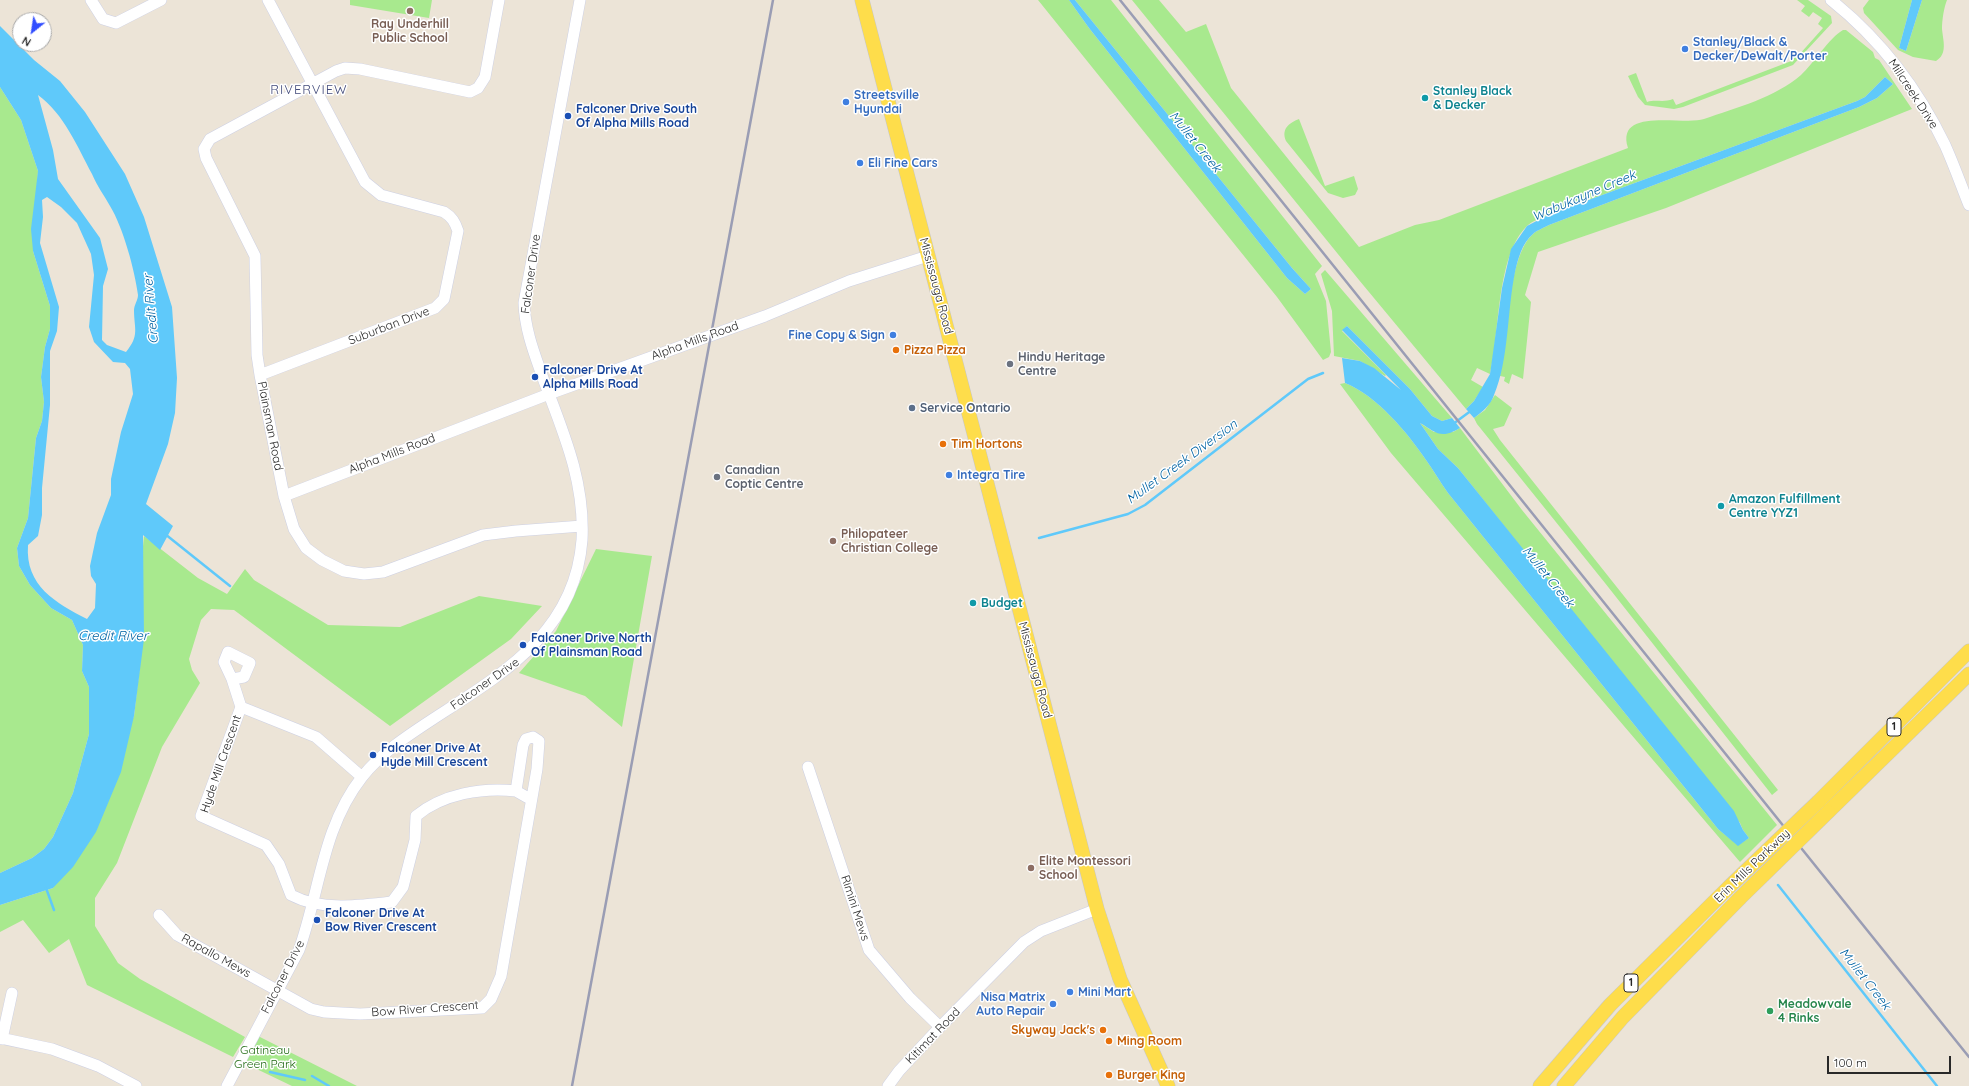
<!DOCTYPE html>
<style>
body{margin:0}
#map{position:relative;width:1969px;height:1086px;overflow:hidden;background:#ece4d7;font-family:Quicksand,sans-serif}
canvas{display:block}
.north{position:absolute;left:12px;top:12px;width:40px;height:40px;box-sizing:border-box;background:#fff;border:1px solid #a9a9a9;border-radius:50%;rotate:210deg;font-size:11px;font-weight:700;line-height:16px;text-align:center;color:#282828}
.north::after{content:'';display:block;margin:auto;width:14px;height:18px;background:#324eff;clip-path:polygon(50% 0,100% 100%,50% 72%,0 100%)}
.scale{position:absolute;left:1827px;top:1056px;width:124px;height:18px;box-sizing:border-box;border:2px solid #282828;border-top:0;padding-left:5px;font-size:12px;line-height:14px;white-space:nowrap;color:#282828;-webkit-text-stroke:3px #fff;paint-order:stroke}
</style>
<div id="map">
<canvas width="1969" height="1086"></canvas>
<div class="north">N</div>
<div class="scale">100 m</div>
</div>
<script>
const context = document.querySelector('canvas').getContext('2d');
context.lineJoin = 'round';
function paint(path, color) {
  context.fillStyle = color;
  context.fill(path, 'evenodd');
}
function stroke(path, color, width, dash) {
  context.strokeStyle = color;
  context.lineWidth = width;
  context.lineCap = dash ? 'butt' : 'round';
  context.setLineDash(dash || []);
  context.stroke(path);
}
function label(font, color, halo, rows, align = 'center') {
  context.font = font + ' Quicksand,sans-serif';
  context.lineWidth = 3;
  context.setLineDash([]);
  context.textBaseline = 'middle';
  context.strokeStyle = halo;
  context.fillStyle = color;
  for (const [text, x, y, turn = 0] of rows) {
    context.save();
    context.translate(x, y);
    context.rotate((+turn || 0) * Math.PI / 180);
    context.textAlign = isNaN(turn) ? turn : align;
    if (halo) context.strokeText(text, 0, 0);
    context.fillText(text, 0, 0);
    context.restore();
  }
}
const green = new Path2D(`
 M350 0H432L429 18 350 5Z
 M1038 0H1069L1089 28 1287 278 1305 294 1311 289 1292 268 1075 0H1111L1322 266 1315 274 1326 301 1331 352 1329 357 1323 360 1277 297Z
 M1132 0H1159L1186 32 1206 24 1231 88 1359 247 1415 225 1439 220 1628 148C1615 106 1684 126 1704 119 1736 108 1776 97 1801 75 1814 63 1829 38 1843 30H1846L1873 52 1875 58 1879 60 1912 109 1666 208 1538 252 1525 295 1531 302 1523 379 1512 374 1509 384 1504 381 1505 377 1500 376C1506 342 1508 255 1533 234 1537 230 1544 228 1549 225L1859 107 1877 98 1893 84 1885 77 1865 97 1857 101 1548 215C1542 218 1532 221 1527 226 1496 256 1500 333 1490 374L1477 368 1471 380 1483 387 1474 401 1466 409 1359 280Z
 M1797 0H1808L1831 16 1832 23 1793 65 1683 107 1674 109 1645 105 1638 97 1628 76 1636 73 1647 102C1656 99 1663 103 1673 99L1676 105 1794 60 1792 53 1798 56 1823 28 1818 24 1822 18 1813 12 1809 17 1801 11 1805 6Z
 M1869 0H1912L1899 48 1906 51 1922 0H1947C1944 7 1942 20 1942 29 1943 40 1948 54 1936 61L1913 57 1898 50 1864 13 1863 8Z
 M0 87 21 120 38 171 33 251 50 306V329L45 347 41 377 44 402 42 421 36 438 28 518 17 548 19 566 30 585 51 608 72 620 83 645 82 671 89 687V734L73 793 53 837 44 849 32 858 0 873Z
 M1299 119 1325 186 1354 176 1358 189 1355 195 1343 198 1328 193 1286 141C1281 129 1289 123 1299 119Z
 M1325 270 1452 418 1442 421 1432 416 1410 389 1347 326 1342 331 1386 375 1385 376 1360 361 1334 356 1332 311 1321 274Z
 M1345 383C1376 395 1408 433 1426 460 1434 471 1440 482 1448 493L1718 829 1738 845 1749 838 1743 830 1740 823 1458 468 1438 449 1420 423 1434 432H1453L1460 428 1522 510 1777 825 1740 862 1391 453 1340 384Z
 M1495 395 1512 408 1504 426 1493 429 1500 440 1778 790 1772 795 1605 583 1477 424 1474 418 1485 410Z
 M144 536 198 578 227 594 245 569 254 580 328 625 400 627 479 596 542 606 511 639 390 726 234 610 211 609 201 620 189 659 192 670 200 683 162 747 117 863 95 898V926L118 963 140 979 245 1037 233 1057 87 985 69 939 49 953 23 920 0 932V905L53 888 134 716 143 639 142 556Z
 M596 549 652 556 622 727 585 696 519 673 556 631Z
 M256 1035 357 1086H292L242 1062Z`);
const water = new Path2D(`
 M1069 0H1075L1292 268 1311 289 1305 294 1287 278 1089 28Z
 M1912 0H1922L1906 51 1899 48Z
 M0 26 34 60 60 81 85 112 125 174 144 217 172 307 177 378 175 413 168 444 146 504 173 526 160 550 143 535 144 639 134 716 121 772 96 832 73 867 53 888 0 905V873L32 858 44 849 53 837 73 793 89 734V687L82 671 83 645 72 620 51 608 30 585 19 566 17 548 28 518 36 438 42 421 44 402 41 377 45 347 50 329V306L33 251 31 229 38 171 21 120 0 87ZM38 95C64 114 77 146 92 174 97 186 104 195 110 206 123 227 135 271 138 295 138 300 134 305 134 310 134 329 140 335 126 352L107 345 102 340 103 286 108 269 100 238 58 179 53 150ZM47 197 61 207 77 223 91 254 94 275 89 327 94 342 113 362 125 363 130 369 133 394 121 432 111 479V495L97 533 90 566 91 576 96 584 95 608 87 619C56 603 25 586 28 545L38 536 42 515V488L50 405V351L57 331 59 307 40 243 43 217 42 200Z
 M1885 77 1893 84 1877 98 1859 107 1549 225C1544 228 1537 230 1533 234 1522 243 1518 259 1515 272 1507 311 1509 360 1494 395 1491 405 1482 412 1474 418L1466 409 1474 401 1490 374 1502 288 1511 249 1527 226 1548 215 1857 101 1865 97Z
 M1347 326 1410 389 1432 416 1442 421 1452 418 1460 428C1440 440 1436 432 1420 423L1438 449 1458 468 1734 811 1743 830 1749 838 1738 846 1718 829 1448 493C1440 482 1434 471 1426 460 1408 433 1376 395 1345 383L1342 358 1360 361 1374 368 1401 390 1342 330Z`);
const stream = new Path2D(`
 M1453 424 1472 410
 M165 534 230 586
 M1039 538 1128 514 1145 505 1308 379 1323 373
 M1778 885 1937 1086
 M46 888 54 910
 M270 1072 305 1080
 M312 1076 329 1086`);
const minor = new Path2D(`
 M91 0 103 19 116 23 161 0
 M499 0 485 77 478 88 470 92 360 69 345 68 336 71 210 139 204 149 206 158 255 256 257 355 260 375 284 496 294 529 306 548 322 560 344 571 364 574 383 572 483 535 516 531 582 526
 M1831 0C1880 39 1918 89 1945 145 1954 165 1961 185 1969 205
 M260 375 435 308 444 299 458 231C455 222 452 217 444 212L381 195 365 182 268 0
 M284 496 549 394 765 316 849 281 928 256
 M232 679 244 677 250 663 228 652 224 662 232 679 241 707
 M808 767 869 950 910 998 940 1027
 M362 777 316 737 241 707 201 816 266 845 279 864 291 895C321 911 360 906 392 902L403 887 415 840 416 816C442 794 483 787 516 791
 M159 915 177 935 311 1009 324 1012 360 1014 482 1008 491 999 501 976 537 769 539 741 533 737 526 739 523 745 516 791 530 799
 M0 1038 52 1049 98 1066 136 1086
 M2 1039 12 993
 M227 1086 299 950C320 891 322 828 362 777 381 753 407 736 433 719 502 674 575 633 582 540 585 482 564 434 544 381 535 355 525 331 524 303L580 0
 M888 1086 899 1071 940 1027 1024 942 1041 931 1097 909`);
const major = new Path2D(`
 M862 0 1097 909 1120 979 1168 1086
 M1818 802 1969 651
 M1828 812 1969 674
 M1540 1086 1610 1005 1729 887
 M1564 1086 1623 1017 1740 898`);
const rail = new Path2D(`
 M1120 0 1969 1057
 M572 1086 773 0`);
const majorBridge = new Path2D(`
 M1729 887 1818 802
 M1740 898 1828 812`);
const markers = [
 [410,11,4,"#8d6e63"],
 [1685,49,4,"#3f7fe0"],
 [1425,98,4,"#0f9aa8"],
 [846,102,4,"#3f7fe0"],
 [568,116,4,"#1a4fb4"],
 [860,163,4,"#3f7fe0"],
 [893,335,4,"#3f7fe0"],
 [896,350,4,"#e8710a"],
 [1010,364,4,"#6b7280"],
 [535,377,4,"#1a4fb4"],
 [912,408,4,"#5c6f8a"],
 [943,444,4,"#e8710a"],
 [949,475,4,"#3f7fe0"],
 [717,477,4,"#6b7280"],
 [1721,506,4,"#0f9aa8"],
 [833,541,4,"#8d6e63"],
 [973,603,4,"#0f9aa8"],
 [523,645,4,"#1a4fb4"],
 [373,755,4,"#1a4fb4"],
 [1031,868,4,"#8d6e63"],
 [317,920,4,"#1a4fb4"],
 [1070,992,4,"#3f7fe0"],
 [1053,1004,4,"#3f7fe0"],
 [1770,1011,4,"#2e9e5b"],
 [1103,1030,4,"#e8710a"],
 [1109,1041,4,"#e8710a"],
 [1109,1075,4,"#e8710a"]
];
const shields = [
 [1894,727,14],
 [1631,983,14]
];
const shieldNames = [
 ["1",1894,727],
 ["1",1631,983]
];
const educationNames = [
 ["Ray Underhill",410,24,"center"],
 ["Public School",410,38,"center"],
 ["Philopateer",841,534],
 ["Christian College",841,548],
 ["Elite Montessori",1039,861],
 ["School",1039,875]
];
const shopNames = [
 ["Stanley/Black &",1693,42],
 ["Decker/DeWalt/Porter",1693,56],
 ["Streetsville",854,95],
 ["Hyundai",854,109],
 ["Eli Fine Cars",868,163],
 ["Fine Copy & Sign",885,335,"right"],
 ["Integra Tire",957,475],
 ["Mini Mart",1078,992],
 ["Nisa Matrix",1045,997,"right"],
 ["Auto Repair",1045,1011,"right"]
];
const cultureNames = [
 ["Stanley Black",1433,91],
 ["& Decker",1433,105],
 ["Amazon Fulfillment",1729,499],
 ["Centre YYZ1",1729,513],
 ["Budget",981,603]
];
const streetNames = [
 ["Millcreek Drive",1913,94,57],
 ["Falconer Drive",531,274,-82],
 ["Mississauga Road",936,286,75],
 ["Suburban Drive",389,326,-21],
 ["Alpha Mills Road",695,341,-20],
 ["Plainsman Road",270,426,79],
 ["Alpha Mills Road",392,454,-21],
 ["Mississauga Road",1035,670,75],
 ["Falconer Drive",485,684,-35],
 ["Hyde Mill Crescent",221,764,-71],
 ["Erin Mills Parkway",1752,866,-44],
 ["Rimini Mews",855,908,72],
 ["Rapallo Mews",216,956,29],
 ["Falconer Drive",283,977,-63],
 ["Bow River Crescent",425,1009,-4],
 ["Kitimat Road",933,1036,-46]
];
const transitNames = [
 ["Falconer Drive South",576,109],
 ["Of Alpha Mills Road",576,123],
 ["Falconer Drive At",543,370],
 ["Alpha Mills Road",543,384],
 ["Falconer Drive North",531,638],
 ["Of Plainsman Road",531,652],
 ["Falconer Drive At",381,748],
 ["Hyde Mill Crescent",381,762],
 ["Falconer Drive At",325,913],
 ["Bow River Crescent",325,927]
];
const foodNames = [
 ["Pizza Pizza",904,350],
 ["Tim Hortons",951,444],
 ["Skyway Jack's",1095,1030,"right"],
 ["Ming Room",1117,1041],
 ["Burger King",1117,1075]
];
const worshipNames = [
 ["Hindu Heritage",1018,357],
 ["Centre",1018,371],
 ["Canadian",725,470],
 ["Coptic Centre",725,484]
];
const serviceNames = [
 ["Service Ontario",920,408]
];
const leisureNames = [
 ["Meadowvale",1778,1004],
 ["4 Rinks",1778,1018]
];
const parkNames = [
 ["Gatineau",265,1050],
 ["Green Park",265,1064]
];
const neighbourhoodNames = [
 ["RIVERVIEW",309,90]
];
const waterNames = [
 ["Mullet Creek",1195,142,51],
 ["Wabukayne Creek",1584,196,-23],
 ["Credit River",151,309,-95],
 ["Mullet Creek Diversion",1182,462,-36],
 ["Mullet Creek",1548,577,51],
 ["Credit River",113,636],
 ["Mullet Creek",1865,979,52]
];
paint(green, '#a8e98e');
paint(water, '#5fc9fa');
stroke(stream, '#5fc9fa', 2.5);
stroke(minor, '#cdd0e3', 12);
stroke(major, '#c7c7c7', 15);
stroke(minor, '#fff', 11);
stroke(major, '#fedd4b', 14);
stroke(rail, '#9a9db4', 2.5);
stroke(majorBridge, '#c7c7c7', 15, []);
stroke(majorBridge, '#fedd4b', 14);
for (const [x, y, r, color] of markers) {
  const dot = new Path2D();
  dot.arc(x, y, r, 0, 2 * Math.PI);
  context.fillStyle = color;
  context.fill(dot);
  stroke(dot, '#fff', 1.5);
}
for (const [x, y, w] of shields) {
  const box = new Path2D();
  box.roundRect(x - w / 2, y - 9, w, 18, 3);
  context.fillStyle = '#fff';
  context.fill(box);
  stroke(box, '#282828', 1);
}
label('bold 11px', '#282828', null, shieldNames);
label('bold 12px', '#785e54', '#fff', educationNames, 'left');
label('bold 12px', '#366cbe', '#fff', shopNames, 'left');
label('bold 12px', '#0d838f', '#fff', cultureNames, 'left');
label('12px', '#282828', '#fff', streetNames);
label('bold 12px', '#164399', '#fff', transitNames, 'left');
label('bold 12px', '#c56008', '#fff', foodNames, 'left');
label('bold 12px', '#5b616d', '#fff', worshipNames, 'left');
label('bold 12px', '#4e5e75', '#fff', serviceNames, 'left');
label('bold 12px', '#27864d', '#fff', leisureNames, 'left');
label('12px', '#206a12', '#fff', parkNames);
context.letterSpacing = '1px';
label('13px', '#444c7c', '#fff', neighbourhoodNames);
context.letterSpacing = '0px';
label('italic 13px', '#0063a3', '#fff', waterNames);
</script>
